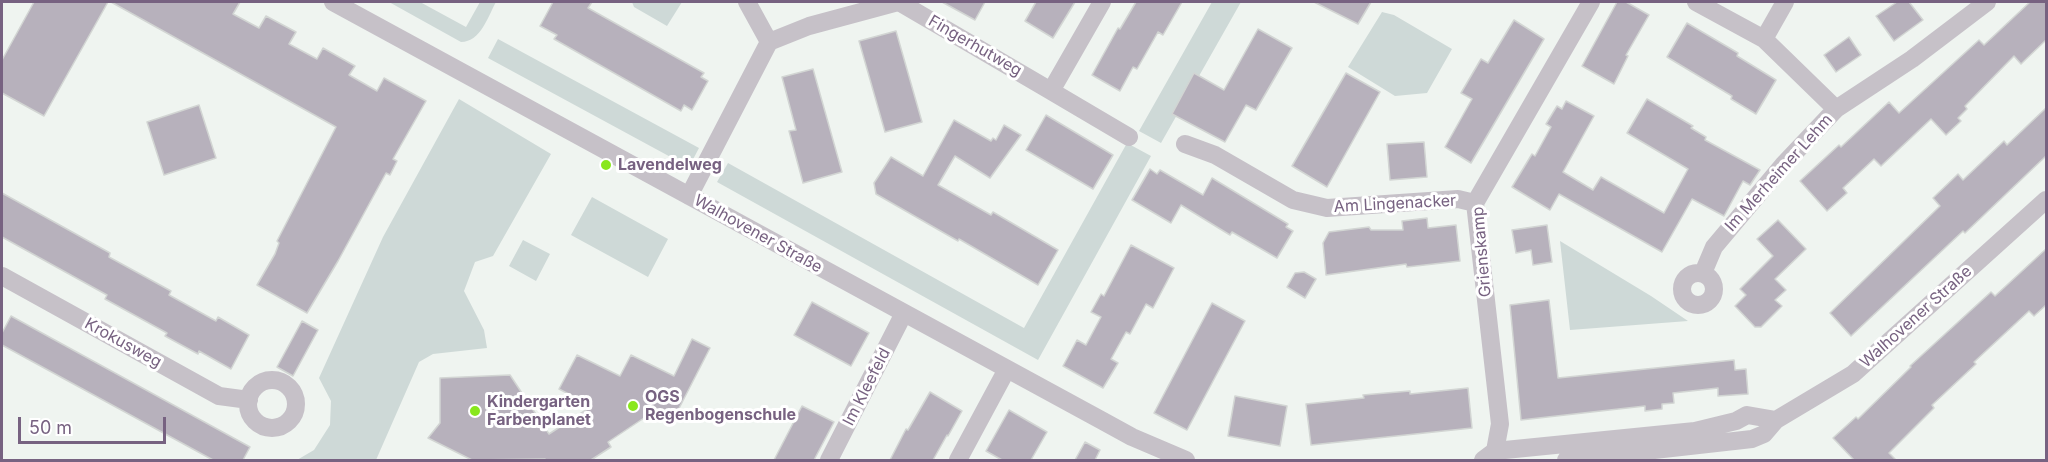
<!DOCTYPE html>
<meta charset="utf-8">
<style>
body{margin:0}
#map{position:relative;width:2048px;height:462px;overflow:hidden;background:#eff4f0;font-family:Inter,sans-serif}
canvas{display:block}
.frame{position:absolute;inset:0;border:3px solid #776281;pointer-events:none}
.scale{position:absolute;left:18px;top:417px;width:148px;height:27px;box-sizing:border-box;border:3px solid #776281;border-top:0;padding-left:8px;font-size:18px;line-height:21px;white-space:nowrap;color:#776281;-webkit-text-stroke:4px #fff;paint-order:stroke}
</style>
<div id="map">
<canvas width="2048" height="462"></canvas>
<div class="frame"></div>
<div class="scale">50 m</div>
</div>
<script>
const context = document.querySelector('canvas').getContext('2d');
context.lineJoin = 'round';
function paint(path, color) {
  context.fillStyle = color;
  context.fill(path, 'evenodd');
}
function stroke(path, color, width, dash) {
  context.strokeStyle = color;
  context.lineWidth = width;
  context.lineCap = dash ? 'butt' : 'round';
  context.setLineDash(dash || []);
  context.stroke(path);
}
function label(font, color, halo, rows, align = 'center') {
  context.font = font + ' Inter,sans-serif';
  context.lineWidth = 6;
  context.setLineDash([]);
  context.textBaseline = 'middle';
  context.strokeStyle = halo;
  context.fillStyle = color;
  for (const [text, x, y, turn = 0] of rows) {
    context.save();
    context.translate(x, y);
    context.rotate((+turn || 0) * Math.PI / 180);
    context.textAlign = isNaN(turn) ? turn : align;
    if (halo) context.strokeText(text, 0, 0);
    context.fillText(text, 0, 0);
    context.restore();
  }
}
const green = new Path2D(`
 M389 2H420L466 27 480 2H496C488 16 481 42 461 42Z
 M632 2H682L667 26 634 7Z
 M1212 2H1241L1161 143 1139 131Z
 M1382 12 1394 15 1452 49 1427 93 1395 96 1348 67Z
 M498 39 699 148 689 167 488 58Z
 M459 99 551 154 493 256 475 262 464 291 484 330 487 348 433 354 419 362 376 460H297L314 450 330 425 331 401 319 378 383 237Z
 M1127 143 1151 156 1038 360 717 182 728 163 1024 328Z
 M592 197 668 239 648 277 571 235Z
 M523 240 550 254 536 281 509 266Z
 M1560 241 1651 296 1688 321 1570 330Z`);
const building = new Path2D(`
 M34 2H108L44 116 2 93V60Z
 M111 2H240L233 14 259 28 266 16 296 32 289 44 317 59 323 48 355 66 349 75 377 91 384 78 426 101 393 159 397 161 390 175 386 173 338 261 307 313 257 285 275 254 279 243 277 241 336 127Z
 M553 2H592L588 8 704 73 701 77 708 81 692 110 684 105 681 111 554 39 557 35 540 26Z
 M942 2H985L975 20Z
 M1036 2H1075L1053 38 1025 21Z
 M1136 2H1182L1163 35 1158 32 1137 69 1133 67 1120 91 1092 75 1118 28 1120 29Z
 M1314 2H1371L1358 24Z
 M1617 2H1626L1649 15 1626 55 1628 56 1614 84 1582 66Z
 M1897 2H1909L1923 20 1894 41 1876 16Z
 M2030 2H2046V40L2021 64 2014 56 1965 106 1967 109 1958 118 1961 121 1946 135 1931 119 1881 166 1874 159 1843 188 1847 193 1827 211 1800 181 1839 145 1841 147 1889 102 1899 113 1979 40 1984 45Z
 M1514 20 1544 39 1471 163 1445 147 1472 99 1461 93 1481 59 1488 63Z
 M1687 23 1738 53 1737 56 1776 80 1756 114 1731 99 1732 96 1667 57Z
 M1258 29 1292 48 1256 110 1246 105 1225 142 1172 114 1194 73 1224 90Z
 M896 31 922 122 885 132 859 41Z
 M1849 37 1861 55 1836 72 1824 55Z
 M813 69 842 172 803 183 789 131 796 130 782 77Z
 M1346 73 1380 92 1327 187 1292 166Z
 M1647 99 1693 126 1691 128 1706 137 1705 140 1760 170 1750 185 1743 181 1724 216 1692 199 1662 252 1559 194 1550 210 1512 187 1532 154 1535 156 1551 127 1546 124 1557 106 1562 109 1566 101 1594 116 1563 172 1593 190 1601 177 1664 213 1688 169 1627 133Z
 M199 105 216 158 164 175 147 122Z
 M2046 108V156L1965 233 1963 231 1851 336 1830 313 1940 206 1933 198 1958 174 1963 180 2004 141 2007 145Z
 M1046 115 1113 155 1093 189 1026 150Z
 M954 120 991 141 993 138 996 140 1004 125 1021 135 990 178 955 156 938 185 991 215 993 212 1058 250 1038 285 959 239 958 241 876 194 874 183 891 157 923 176Z
 M1424 142 1427 177 1390 180 1387 144Z
 M1150 169 1157 174 1160 170 1203 195 1212 178 1288 224 1286 227 1293 231 1277 258 1232 232 1230 235 1181 205 1171 223 1132 200Z
 M2 193 110 253 109 257 171 291 169 295 216 321 218 317 249 335 231 369 199 351 198 354 165 336 167 333 105 299 107 295 2 237Z
 M1427 218 1428 228 1456 225 1460 261 1407 267 1406 264 1326 275 1323 243 1329 232 1369 227 1371 230H1403L1402 221Z
 M1778 220 1806 249 1775 279 1786 290 1775 300 1782 306 1761 327H1755L1735 306 1746 295 1740 289 1773 256 1757 239Z
 M1547 225 1552 262 1533 265 1531 250 1516 253 1512 230Z
 M1131 245 1174 268 1153 308 1146 304 1130 334 1126 332 1111 359 1118 363 1103 388 1063 366 1077 340 1086 345 1101 317 1091 312 1101 294 1104 296Z
 M2046 249V305L2034 316 2029 311 1974 362 1976 364 1932 405 1934 408 1889 453 1896 460H1854L1833 438 1856 417 1858 419 1911 367 1910 366 1991 292 1995 296Z
 M1304 272 1316 279 1305 298 1287 287 1295 273Z
 M1549 300 1558 378 1734 360 1735 370 1746 369 1748 394 1718 396V388L1673 393 1674 403 1662 404V409L1645 411V406L1521 420 1510 305Z
 M812 302 869 333 851 366 794 335Z
 M1212 303 1245 321 1187 430 1154 413Z
 M11 316 250 447 243 460H213L2 345V333Z
 M302 321 318 330 293 376 277 367Z
 M692 339 710 348 672 422 653 412 608 442 611 447 591 460H546L545 459 472 460 428 438 440 423V378L510 375 549 434 592 406 559 389 577 355 620 376 631 355 674 376Z
 M1468 388 1472 428 1311 445 1306 404 1364 398 1363 395 1386 393 1410 391V394Z
 M930 392 962 411 948 436 947 435 933 460H890L906 429 908 430Z
 M1235 396 1287 406 1280 446 1228 436Z
 M802 406 834 422 814 460H774Z
 M1009 410 1047 432 1031 460H1002L986 451Z
 M1085 442 1100 450 1095 460H1075Z`);
const street = new Path2D(`
 M333 2 1101 420 1132 437 1186 460
 M899 2 1051 91 1102 2
 M1696 2 1764 39 1836 109
 M1764 39 1785 2
 M769 42 809 26 898 2
 M1051 91 1129 137
 M1185 144 1215 155 1293 200 1327 208 1458 199 1475 203
 M689 196 769 42 747 2
 M1682 289a16 16 0 1 1 32 0a16 16 0 1 1-32 0Z
 M1703 273 1714 247 1783 165 1836 109 1912 59 1987 2
 M2 276 219 396 249 400
 M248 404a24 24 0 1 1 48 0a24 24 0 1 1-48 0Z
 M1495 451 1695 431 1736 421 1747 415 1776 420
 M829 460 904 313
 M958 460 1007 369
 M1483 460 1495 451 1500 424 1475 203 1591 2
 M1566 460 1752 439 1764 434 1776 420 1853 374 2046 200`);
const markers = [
 [606,165,6,"#89e71c"],
 [633,406,6,"#89e71c"],
 [475,411,6,"#89e71c"]
];
const streetNames = [
 ["Fingerhutweg",975,46,30],
 ["Im Merheimer Lehm",1779,173,-48],
 ["Am Lingenacker",1395,204,-3],
 ["Walhovener Straße",758,234,29],
 ["Grienskamp",1482,252,-95],
 ["Walhovener Straße",1916,317,-42],
 ["Krokusweg",123,343,29],
 ["Im Kleefeld",867,387,-63]
];
const poiNames = [
 ["Lavendelweg",618,165],
 ["OGS",645,397],
 ["Regenbogenschule",645,415],
 ["Kindergarten",487,402],
 ["Farbenplanet",487,420]
];
paint(green, '#ced9d7');
paint(building, '#b7b1bc');
stroke(building, '#d2d5d3', 1.5);
stroke(street, '#c6c1c8', 18);
for (const [x, y, r, color] of markers) {
  const dot = new Path2D();
  dot.arc(x, y, r, 0, 2 * Math.PI);
  context.fillStyle = color;
  context.fill(dot);
  stroke(dot, '#fff', 2);
}
label('16px', '#776281', '#fff', streetNames);
label('bold 16px', '#776281', '#fff', poiNames, 'left');
</script>
